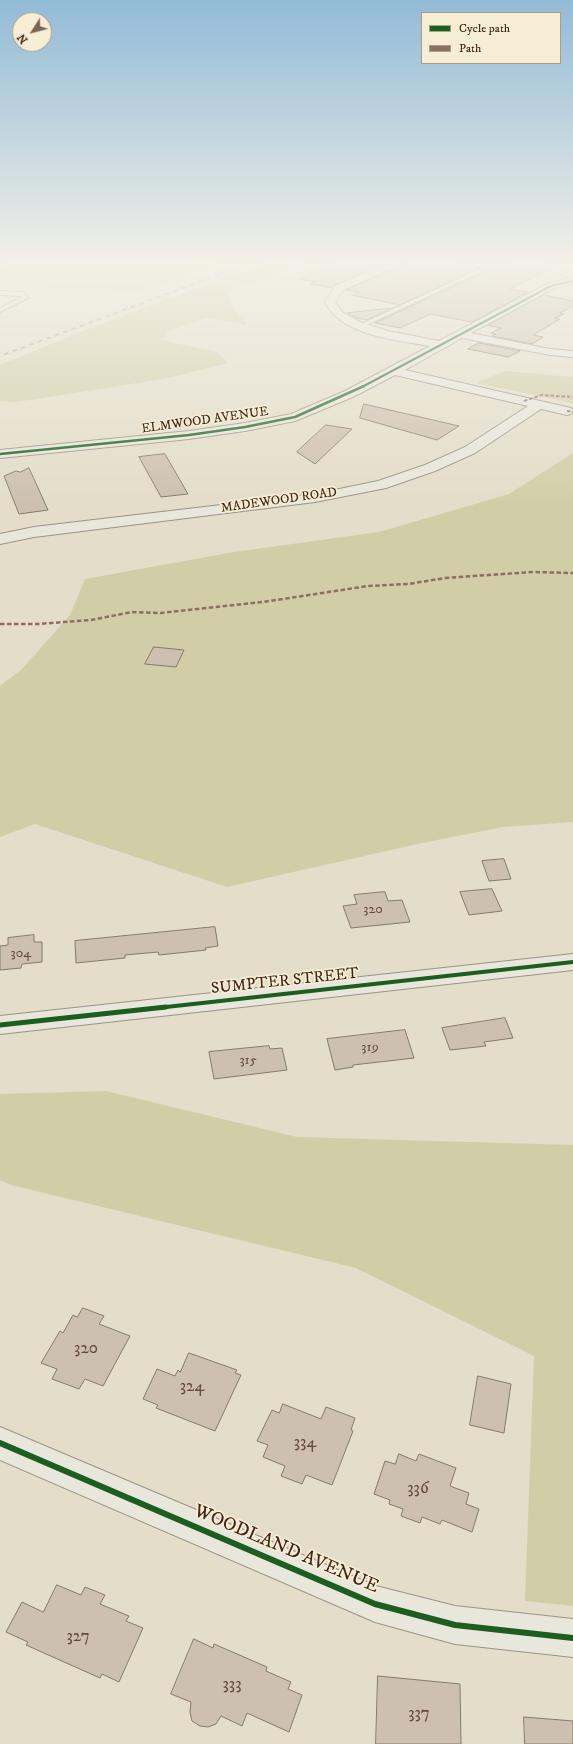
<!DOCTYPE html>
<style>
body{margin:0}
#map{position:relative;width:573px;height:1744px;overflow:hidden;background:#e4ddc9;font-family:"IM FELL DW Pica",serif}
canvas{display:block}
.legend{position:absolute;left:421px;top:12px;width:140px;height:52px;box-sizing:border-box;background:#f5edd4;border:1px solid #ad9c88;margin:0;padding:5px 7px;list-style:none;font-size:12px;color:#422316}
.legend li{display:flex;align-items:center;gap:8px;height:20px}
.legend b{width:20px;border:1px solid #ad9c88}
.north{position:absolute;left:12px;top:12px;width:40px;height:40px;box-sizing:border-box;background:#f5edd4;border:1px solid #ad9c88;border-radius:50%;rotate:234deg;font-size:11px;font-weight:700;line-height:16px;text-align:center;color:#422316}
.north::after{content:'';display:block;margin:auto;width:14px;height:18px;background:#7b6455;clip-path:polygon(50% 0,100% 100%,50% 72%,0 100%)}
</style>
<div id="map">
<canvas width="573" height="1744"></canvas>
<ul class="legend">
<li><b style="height:5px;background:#1b5e20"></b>Cycle path</li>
<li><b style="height:5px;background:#8d6e63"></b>Path</li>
</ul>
<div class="north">N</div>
</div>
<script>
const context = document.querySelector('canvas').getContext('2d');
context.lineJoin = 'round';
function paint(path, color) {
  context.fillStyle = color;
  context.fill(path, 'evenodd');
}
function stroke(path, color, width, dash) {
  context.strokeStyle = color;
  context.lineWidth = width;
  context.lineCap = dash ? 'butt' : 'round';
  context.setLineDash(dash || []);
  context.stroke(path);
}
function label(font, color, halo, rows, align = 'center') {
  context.font = font + ' "IM FELL DW Pica",serif';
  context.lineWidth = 3.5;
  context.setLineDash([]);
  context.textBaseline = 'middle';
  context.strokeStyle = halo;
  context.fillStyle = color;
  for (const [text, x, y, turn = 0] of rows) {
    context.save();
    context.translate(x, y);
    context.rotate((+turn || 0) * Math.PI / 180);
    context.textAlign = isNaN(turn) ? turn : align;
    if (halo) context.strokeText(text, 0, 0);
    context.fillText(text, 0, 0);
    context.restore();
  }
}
const green = new Path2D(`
 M9 260H228L145 290 0 287V271Z
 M273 260H310L227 292 232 307 247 325 206 318 170 331 161 340 217 352 228 363 168 378 107 388 16 402 0 401V365L108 321Z
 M504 371 573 377V403L476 383Z
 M573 453V822L503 827 422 843 227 887 35 824 0 837V686L21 670 70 615 85 579 234 552 379 532 509 494Z
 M106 1091 297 1137 573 1145V1606L525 1601 534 1356 356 1268 11 1185 0 1180V1094Z`);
const building = new Path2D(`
 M340 260H392L334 285 332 288 310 284 315 282 299 279Z
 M409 260H444L481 267 400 305 352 295 359 292 346 290 407 263Z
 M505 265 543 272 510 289 528 292 472 322 430 314 400 328 375 323 491 269 497 270Z
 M544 295 573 301V306L560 313 564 314 555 318 560 319 533 335 543 337 532 344 492 336 496 334 491 333 501 328 488 325Z
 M393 308 366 320 357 318 348 313Z
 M479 343 520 351 508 357 468 349Z
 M364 404 459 426 437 440 360 418Z
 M326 425 352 429 315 464 297 452Z
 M165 454 188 494 161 497 139 457Z
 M29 468 48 510 19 514 4 476 16 471 20 472Z
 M154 647 184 650 176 667 145 664Z
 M504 859 511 879 489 881 482 861Z
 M492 889 502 911 469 915 460 892Z
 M385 892 388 901 402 900 410 922 351 928 343 906 357 904 354 895Z
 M215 927 218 946 205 948 206 950 159 955 158 952 125 955V958L76 963 75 941Z
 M34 935V942H42V962L22 964 21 968 0 970V946L8 945V938Z
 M505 1018 513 1038 484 1042 486 1046 450 1050 442 1028Z
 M405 1030 414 1058 353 1065V1067L335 1070 327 1039Z
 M269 1046 270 1049 282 1048 287 1070 214 1079 209 1052Z
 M83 1308 104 1316 99 1324 130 1336 103 1386 85 1379 79 1389 52 1379 57 1369 41 1363 60 1331 63 1333 73 1315 77 1317Z
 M189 1353 237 1370 235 1373 241 1375 215 1431 156 1408 158 1405 143 1399 157 1369 175 1376 178 1370 180 1372Z
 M478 1376 511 1384 504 1433 470 1425Z
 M283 1404 321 1419 326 1407 355 1418 351 1430 353 1431 332 1485 306 1475 302 1484 281 1476 285 1466 263 1457 268 1445 257 1441 272 1410 279 1413Z
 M399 1454 416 1461 419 1454 456 1468 450 1486 469 1493 466 1504 479 1509 472 1532 442 1520 440 1524 422 1517 420 1523 401 1516 403 1509 389 1504 390 1500 374 1494 385 1461 395 1464Z
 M57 1585 81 1595 85 1587 105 1595 100 1604 129 1616 126 1621 143 1628 119 1682 102 1674 100 1678 26 1645 28 1642 6 1632 22 1602 43 1612Z
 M194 1639 213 1648 214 1644 267 1667 266 1671 291 1682 288 1689 302 1695 289 1732 247 1713 242 1726 221 1716 216 1724 208 1727 200 1726 192 1721 190 1712 191 1702 171 1694Z
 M378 1676 460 1684 461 1744H376Z
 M524 1717 573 1721V1744H525Z`);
const lane = new Path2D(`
 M499 260H506L362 327 357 326Z
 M0 291 23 292 28 298 0 312V308L22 297 21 296 0 295Z`);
const street = new Path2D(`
 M395 260H408L406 262 343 290 335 302 342 312 362 323 388 331 439 341 547 284 571 278 550 270 511 262 509 260C532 260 552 264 573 272V284L554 288 471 333 550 349 573 351V357L550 355 462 338 405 370 571 408 573 410 571 414 567 415 541 409 475 453 435 471 386 488 315 502 34 537 0 544V534L34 527 315 494 378 481 425 465 465 447 528 406 395 375 353 397 295 421 245 431 189 439 0 458V450L189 431 245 423 291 414 345 391 430 346C396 340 342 336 325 302L335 286Z
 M573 954V970L0 1034V1016Z
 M0 1427 376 1586 455 1606 573 1619V1657L455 1644 375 1622 0 1460Z`);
const rail = new Path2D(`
 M0 356 258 260`);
const quietFar1 = new Path2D(`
 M524 401 542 395 573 397
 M567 411 573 412`);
const quiet = new Path2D(`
 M0 624H38L91 620 132 612 161 613 263 602 368 586 408 584 445 578 532 572 573 573`);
const cyclewayFar4 = new Path2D(`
 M362 387 551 286 573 281`);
const cyclewayFar3 = new Path2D(`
 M0 454 189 435 245 427 295 417 364 386`);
const cyclewayFar2 = new Path2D(`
 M157 1008 573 962`);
const cyclewayFar1 = new Path2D(`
 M0 1025 166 1007`);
const cycleway = new Path2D(`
 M0 1443 375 1604 455 1625 573 1638`);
const farStreetnames = [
 ["ELMWOOD AVENUE",205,421,-8],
 ["MADEWOOD ROAD",279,501,-8]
];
const numberNames = [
 ["320",373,910],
 ["304",21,954],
 ["319",370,1048],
 ["315",248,1061]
];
const streetNames = [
 ["SUMPTER STREET",285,982,-6]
];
const nearNumbernames = [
 ["320",86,1349],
 ["324",192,1387],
 ["334",305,1443],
 ["336",418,1489],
 ["327",78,1637],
 ["333",232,1685],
 ["337",419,1714]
];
const nearStreetnames = [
 ["WOODLAND AVENUE",286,1550,23]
];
paint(green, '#d1cea7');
paint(building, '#cdc0b0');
stroke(building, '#837a6e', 1);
stroke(lane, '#9b9386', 2);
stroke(street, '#9b9386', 2);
paint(lane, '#e9e6dc');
paint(street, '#e9e6dc');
stroke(rail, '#aba59c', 2);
stroke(rail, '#f5edd4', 1.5, [4.5]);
stroke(quietFar1, '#8d6e63', 2, [3.5, 2]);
stroke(quiet, '#8d6e63', 2.5, [4.5, 2.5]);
stroke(cyclewayFar4, '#1b5e20', 2);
stroke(cyclewayFar3, '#1b5e20', 2.5);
stroke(cyclewayFar2, '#1b5e20', 4);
stroke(cyclewayFar1, '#1b5e20', 5);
stroke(cycleway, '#1b5e20', 6);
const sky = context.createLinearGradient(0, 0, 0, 504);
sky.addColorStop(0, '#92bbd7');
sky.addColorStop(0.52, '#f3f0e7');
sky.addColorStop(1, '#f3f0e700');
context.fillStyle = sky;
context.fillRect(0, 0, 573, 504);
label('13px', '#422316', '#f5edd4', farStreetnames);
label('14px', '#654a3c', null, numberNames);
label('16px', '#422316', '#f5edd4', streetNames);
label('17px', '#654a3c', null, nearNumbernames);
label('19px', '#422316', '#f5edd4', nearStreetnames);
</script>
